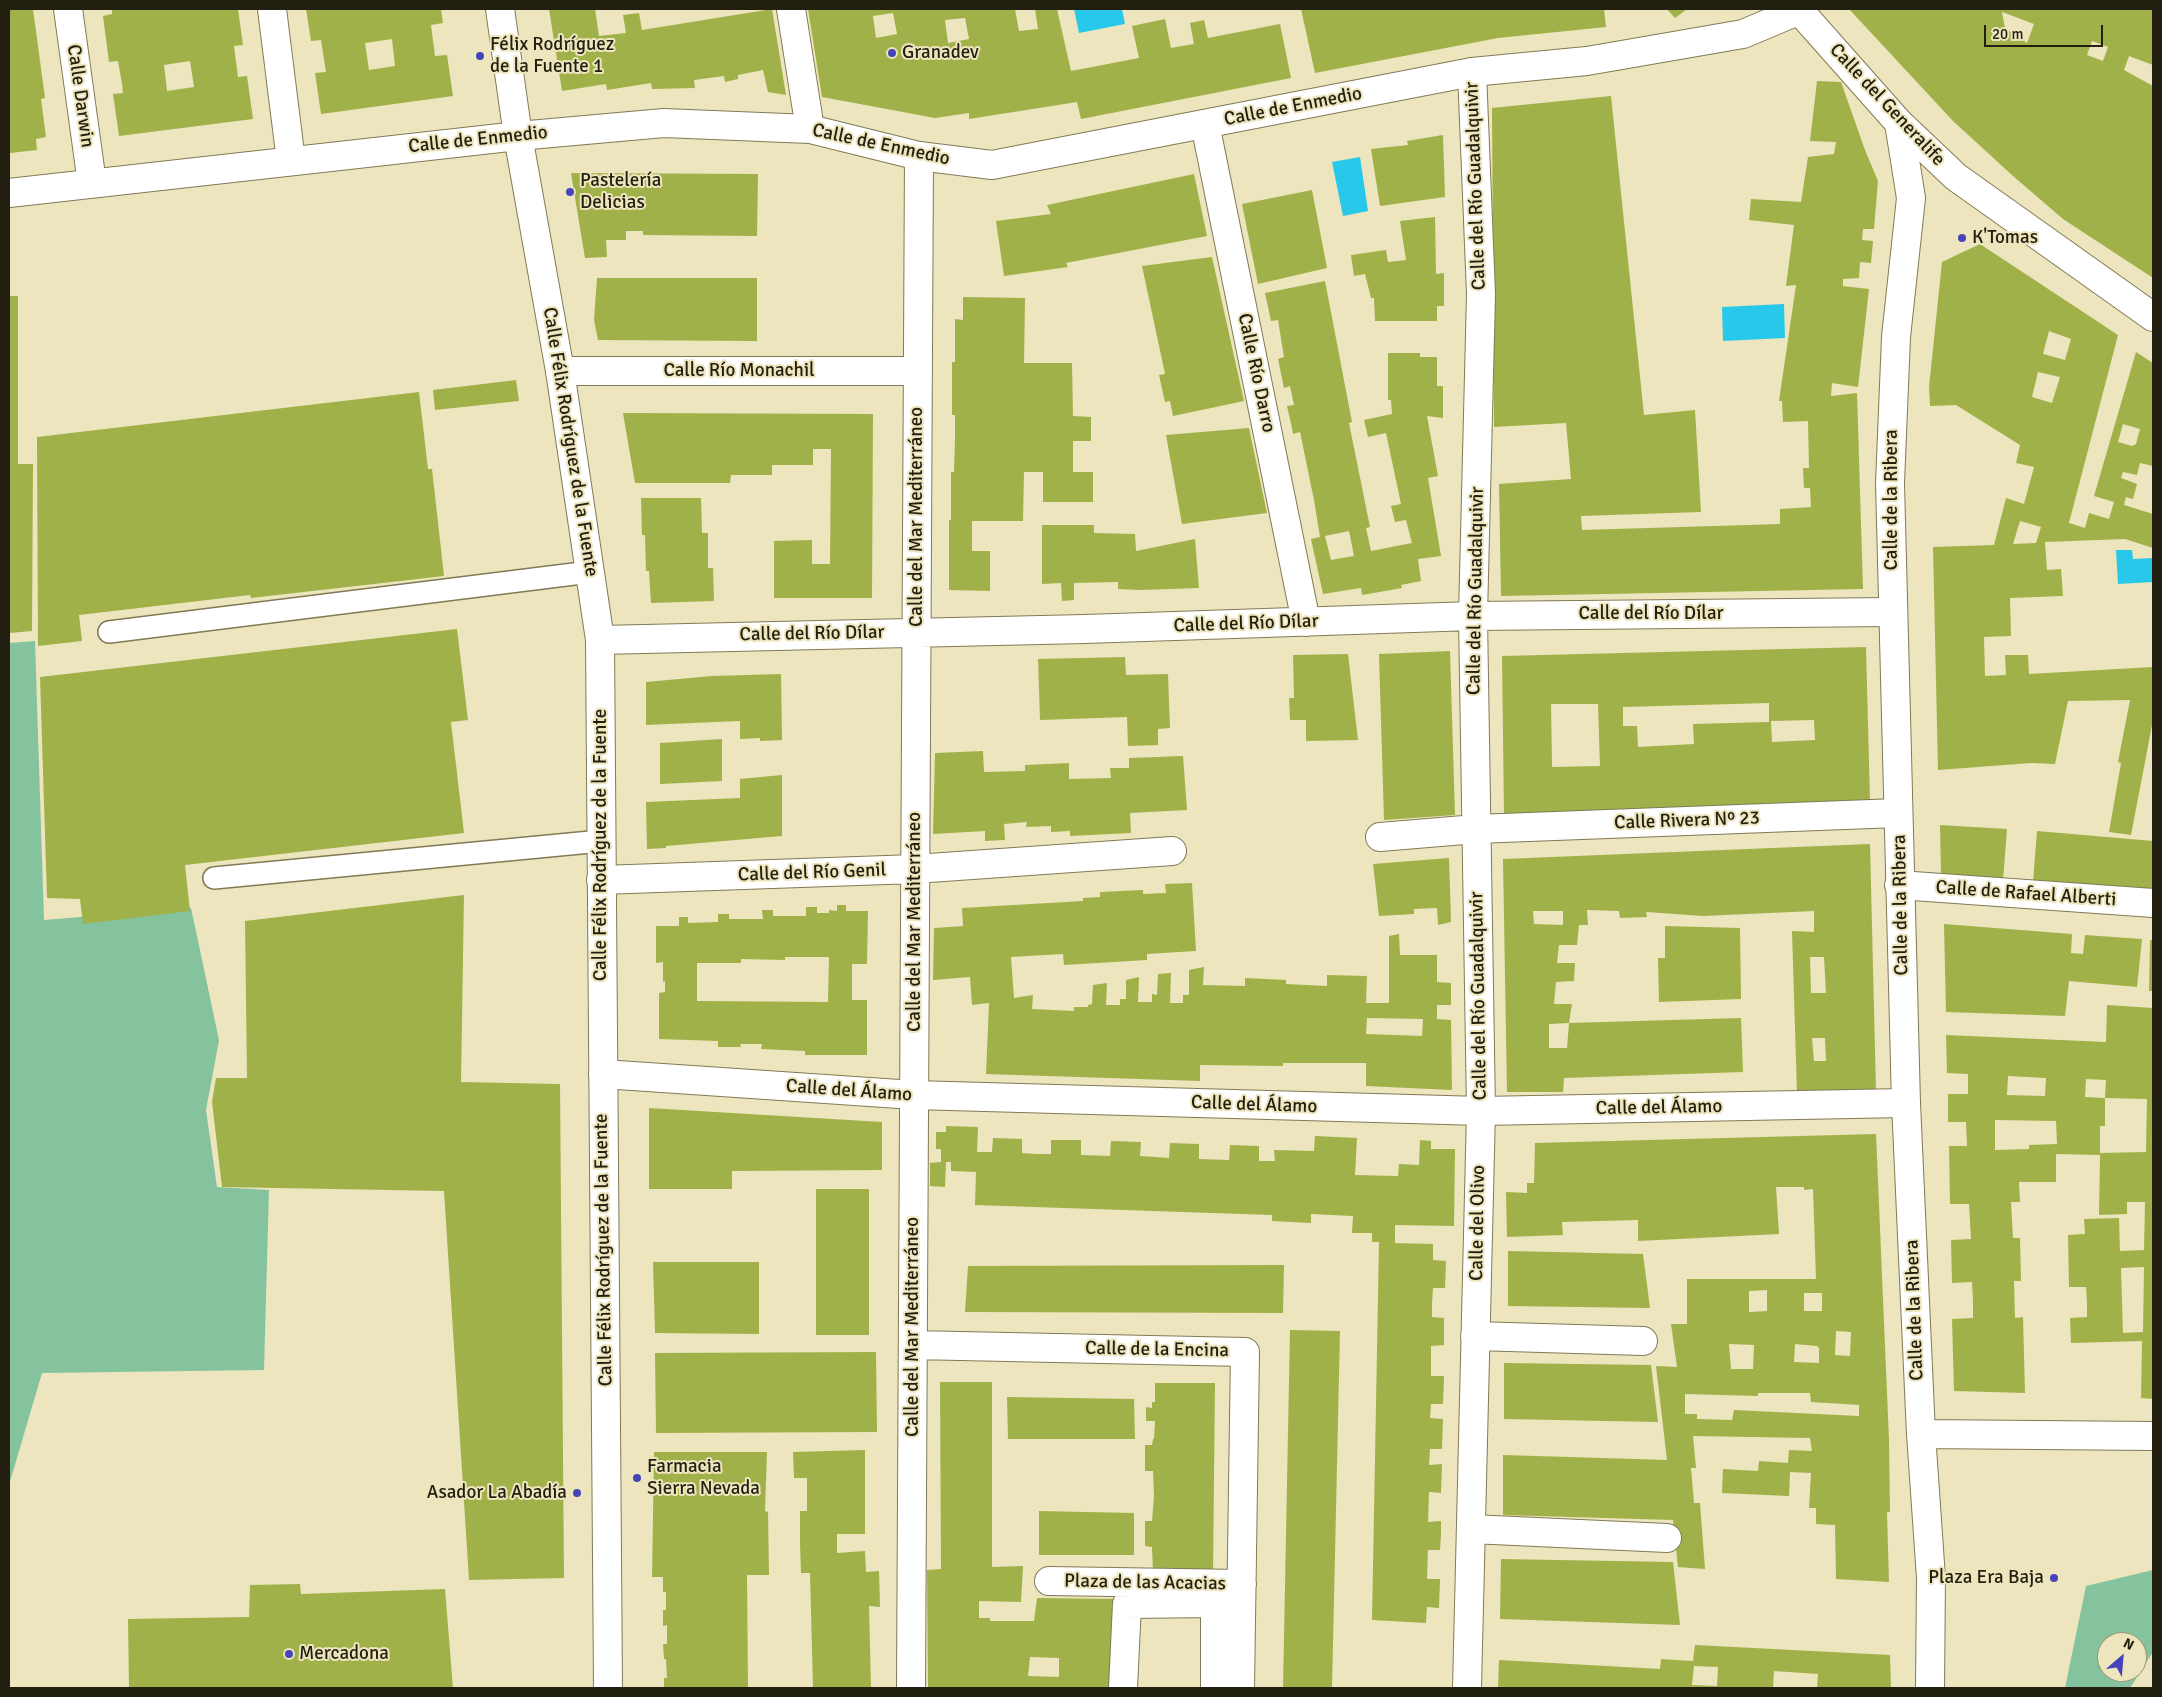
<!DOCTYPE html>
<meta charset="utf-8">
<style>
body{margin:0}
#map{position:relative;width:2162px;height:1697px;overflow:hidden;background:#ede5bd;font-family:Signika,sans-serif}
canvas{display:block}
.frame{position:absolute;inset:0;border:10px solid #221f10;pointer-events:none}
.north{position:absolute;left:2097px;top:1632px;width:50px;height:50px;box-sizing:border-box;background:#ede5bd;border:1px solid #9c9678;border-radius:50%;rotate:27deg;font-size:14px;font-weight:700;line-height:20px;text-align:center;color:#221f10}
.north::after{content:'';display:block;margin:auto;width:18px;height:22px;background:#4644b9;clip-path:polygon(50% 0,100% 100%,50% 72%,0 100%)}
.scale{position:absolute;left:1984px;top:25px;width:119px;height:22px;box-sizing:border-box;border:2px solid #221f10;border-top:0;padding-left:6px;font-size:15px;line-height:18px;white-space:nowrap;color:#221f10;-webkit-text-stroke:4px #ede5bd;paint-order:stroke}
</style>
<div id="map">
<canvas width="2162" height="1697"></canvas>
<div class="frame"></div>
<div class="north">N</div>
<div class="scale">20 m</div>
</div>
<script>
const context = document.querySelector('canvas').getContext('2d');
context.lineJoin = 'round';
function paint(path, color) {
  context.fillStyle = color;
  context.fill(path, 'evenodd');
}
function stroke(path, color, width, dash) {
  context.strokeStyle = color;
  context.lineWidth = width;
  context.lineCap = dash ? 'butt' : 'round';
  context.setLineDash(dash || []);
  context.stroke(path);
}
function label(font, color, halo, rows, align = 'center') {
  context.font = font + ' Signika,sans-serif';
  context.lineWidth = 4;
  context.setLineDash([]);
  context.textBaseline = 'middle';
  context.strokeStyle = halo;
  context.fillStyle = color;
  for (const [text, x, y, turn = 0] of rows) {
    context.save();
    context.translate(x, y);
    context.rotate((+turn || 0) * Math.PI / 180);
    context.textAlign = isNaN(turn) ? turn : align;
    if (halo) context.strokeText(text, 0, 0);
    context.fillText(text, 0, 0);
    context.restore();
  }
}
const green = new Path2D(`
 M35 641 44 920 191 908 219 1040 206 1110 217 1187 269 1190 264 1370 42 1373 9 1485V643Z
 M2153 1570V1652L2130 1688H2065L2086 1586ZM2107 1642H2137V1672H2107Z`);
const water = new Path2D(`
 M1074 9H1122L1125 24 1079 33Z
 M1360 157 1368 211 1343 216 1332 162Z
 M1784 304 1785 338 1723 341 1722 307Z
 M2116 550H2132L2133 559 2153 558V582L2118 584Z`);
const building = new Path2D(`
 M9 9H33L45 98 41 99 46 137 36 139 37 150 10 153Z
 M112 9H238L243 45 234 46 238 77 247 76 253 119 119 136 113 94 123 93 122 84 118 61 109 62 103 16 112 14ZM190 61 194 87 167 91 164 65Z
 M306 9H441L443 23 431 25 435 56 447 55 453 96 321 114 315 73 326 72 321 40 311 41ZM392 39 395 66 369 70 365 43Z
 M549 9H595L599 36 626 33 623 15 639 13 642 30 772 9 786 95 768 92 763 70 738 75V79L725 82 724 76 694 80 695 88 652 89 651 83 607 90 606 84 562 91Z
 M808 9H1015L1019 31 1038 29 1035 9H1057L1071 71 1139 58 1132 26 1165 19 1171 48 1194 44 1190 23 1204 20 1208 38 1280 24 1291 78 1081 119 1077 102 969 119V113L935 118 822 97ZM893 13 897 34 876 38 873 16ZM965 18 969 39 948 43 945 20Z
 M1301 9H1604L1606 27 1498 38 1315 73Z
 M1667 9H1687L1675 18Z
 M1849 9H2153V65L2129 56 2124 70 2153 86V278L2063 219 2013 176 1953 121ZM2002 12 2034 24 2027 43 2005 28ZM2092 41 2108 47 2103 61 2087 55Z
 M1817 81 1841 82 1865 150 1878 181 1874 229H1863L1862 240 1873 241 1871 263 1860 262 1859 278 1843 279V286L1869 289 1858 387 1832 383 1831 396 1857 393 1863 589 1501 596 1499 484 1571 479 1566 423 1494 427 1492 108 1611 96 1644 415 1695 410 1701 512 1581 516 1582 530 1780 524V509L1811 507 1810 488H1804L1803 468H1809L1808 421 1783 422 1782 401H1779L1796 285 1786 286 1794 225 1749 220 1751 199 1801 202 1808 157 1834 154 1836 142 1810 141Z
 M1443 135 1445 197 1380 206 1371 149 1408 145 1407 141Z
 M571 173 758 174 757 236 643 235V231H626V240H606L607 257 585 258Z
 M1194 174 1207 236 1066 263 1068 267 1004 276 996 221 1051 214 1047 205Z
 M1312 190 1327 268 1258 284 1242 204Z
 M1435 217 1436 274 1444 273V306H1437V321H1375L1374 298H1371L1365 274 1354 276 1351 255 1386 250 1388 262 1406 260 1400 221Z
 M1980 244 2118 335 2069 523 2085 528 2089 513 2109 519 2114 502 2094 496 2136 352 2153 363V466L2140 463 2137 475 2123 472 2121 478 2137 484 2133 499 2126 497 2124 505 2153 514V548L2125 539 2045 542 2047 570 2061 569 2063 596 2010 598 2011 636 1984 637 1985 676 2006 675 2005 655H2028L2029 674 2153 667V720L2131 835 2109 832 2121 763 2118 762 2130 700 2068 701 2055 764 2031 763 1938 770 1933 547 1994 545 2006 498 2024 504 2034 467 2016 463 2020 445 1956 405 1930 406 1929 387 1942 262ZM2049 331 2071 339 2065 360 2043 354ZM2038 372 2060 377 2052 403 2032 397ZM2123 424 2140 429 2136 444 2132 446 2118 442ZM2020 521 2041 527 2036 543 2013 544Z
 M1212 257 1244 401 1173 416 1170 401 1165 402 1159 375 1165 374 1142 266Z
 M597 278H757V341L598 340 594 320Z
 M1325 281 1352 422 1349 423 1370 527 1366 528 1371 551 1412 543 1406 520 1395 522 1391 506 1401 504 1386 433 1368 437 1364 420 1392 414 1391 400H1388V353H1420V357H1437V386H1443V418L1427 416 1438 476 1428 478 1441 556 1418 559 1421 581 1401 585 1402 588 1362 595 1361 588 1323 594 1311 539 1320 537 1314 500 1300 432 1293 434 1292 428 1287 406 1294 405 1290 386 1284 388 1278 359 1284 357 1278 320 1271 321 1265 293ZM1349 531 1354 556 1331 560 1325 536Z
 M9 296H18V464H33L32 631 9 633Z
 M963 297 1025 298 1024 363H1072L1073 416 1091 417V441H1073V472H1093V502H1043V472H1024L1023 521H972V551H990V591L949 590V520H951V472H954L955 440V415H952V362H955V319L963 320Z
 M516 380 519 401 435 410 433 390Z
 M419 392 428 469H432L444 576 251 598 250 595 79 615 82 641 38 646 37 437Z
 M623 413 873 414 872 598H774V541L812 540V564H830L831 449H813V465H772V475H731L730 483H635Z
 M1249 428 1267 513 1182 524 1166 435Z
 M641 498H701L702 533H708V568H713L714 601 651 603 649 571H646L645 535H642Z
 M1042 525H1094V533L1135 534 1136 551 1195 539 1199 588 1140 590 1118 589V582L1074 583V600L1062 601 1061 583 1042 584Z
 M457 629 468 720 451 722 464 833 185 865 190 911 83 924 80 899 47 898 40 677Z
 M1866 647 1870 801 1504 815 1502 656ZM1769 703V722L1693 724 1694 744 1638 747 1637 726H1623V707ZM1551 704H1598L1600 766 1552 767ZM1814 720 1815 740 1772 742 1771 721Z
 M1450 651 1455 815 1384 820 1379 654Z
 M1348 654 1358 740 1306 741V720H1290L1289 698H1294L1293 655Z
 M1125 657 1126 675 1168 674 1170 728 1158 729V745L1128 746 1127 717 1040 720 1038 659Z
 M781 674 782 740 760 741V738L740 739V721L646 725V682L712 676Z
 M722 739V781L660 784V743Z
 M983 751 984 772 1025 771V765L1069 763V779L1111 778 1110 768H1129V758L1183 756 1187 810 1130 813 1131 833 1070 836V831L1051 832V826L1026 827 1027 822 1004 824 1005 840 985 841V831L933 834 935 753Z
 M782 775V836L666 846V848L647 849 646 802 740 798V779Z
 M1940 825 2007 829 2003 880 1941 875Z
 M2037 831 2153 841V891L2033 882Z
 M1870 844 1876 1091 1797 1094 1792 931 1814 932V911L1703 916 1646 912 1647 917 1620 918 1619 911 1587 910 1588 925H1579L1577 945H1559L1557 963H1575L1574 981 1556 982 1554 1004H1572L1569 1023 1741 1018 1743 1072 1564 1078 1563 1092H1507L1503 859ZM1533 911H1563V925L1534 924ZM1810 957H1824L1826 993H1811ZM1569 1023 1567 1048H1549V1024ZM1812 1038H1825L1826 1061H1814Z
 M1449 858 1451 922 1438 925 1437 908 1414 909V914L1379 916 1373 864Z
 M1192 883 1196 951 1147 954V960L1064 965 1063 954 1011 957 1014 998 1033 995 1032 1009 1074 1011V1007H1088V1005L1092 1004 1093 985 1107 983 1106 1005H1120V999H1126V980L1139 977 1138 1002H1152V994L1157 995 1158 974 1171 973 1170 1003H1183V995H1189V970L1204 967 1203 985 1245 986V978L1286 980V984L1327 986V975L1367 976 1366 1003H1389V936L1399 934 1400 955H1437V982L1451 983V1005H1437V1019L1451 1020 1452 1090 1366 1086V1063H1283V1066L1200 1065V1081L986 1074 989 1003 972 1005 970 977 933 980 934 928 963 926 962 908 1083 901V898L1100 897V892L1143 890V894L1166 893 1165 884ZM1367 1018 1423 1019 1422 1036 1366 1034Z
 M464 895 461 1082 560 1084 564 1578 469 1580 444 1191 222 1187 212 1102 216 1078H247L245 921Z
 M837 905H846V911H868L867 964H852V1000H867V1055H805V1051L761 1049 762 1044H740L741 1047H718V1041L659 1039V993L665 992V981L663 982V962L656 963V926H679V917H688V923L718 922V914H729V919H763L762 910H773V916H806V907H817V913H829V910L837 911ZM785 957H829L828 1002 697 1001V963H741V959L785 960Z
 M1944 924 2072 934 2071 953 2083 954 2085 935 2142 939 2137 987 2069 981 2065 1016 1946 1012Z
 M1665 926 1740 928 1741 999 1659 1002 1658 958H1665Z
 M2150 940H2153V991H2149Z
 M2107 1005 2153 1008V1399L2141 1398 2142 1341 2071 1343 2070 1318 2087 1317V1303L2086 1287H2069L2068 1235 2085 1234 2084 1219 2119 1218 2120 1251 2144 1250 2145 1202H2127V1214L2099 1215 2100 1155 2056 1154V1182H2019L2020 1202H2011L2013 1238H2020L2021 1281H2014L2015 1318 2023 1317 2025 1393 1954 1391 1952 1319 1973 1318V1301L1972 1282 1952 1283 1951 1240 1971 1239 1969 1204H1950L1949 1146H1967L1966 1122H1948V1094H1968V1074L1947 1073 1946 1035 2106 1042ZM2008 1076 2046 1078 2045 1096 2007 1095ZM2086 1079 2106 1080 2105 1098 2147 1099 2146 1152 2100 1153V1126H2105V1098L2085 1097ZM1995 1120 2056 1121 2057 1144 2029 1145V1149L1995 1150ZM2144 1267 2143 1332 2123 1333 2121 1268Z
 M649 1108 882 1122V1170L732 1171V1189H649Z
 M946 1126 978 1127 977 1152H992L993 1138 1022 1139V1153L1036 1154H1051V1140H1081V1155L1110 1156 1111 1141 1141 1142 1140 1156 1155 1157 1169 1158 1170 1143 1199 1144V1159L1229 1160 1230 1145 1259 1146V1161H1275L1274 1150 1314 1151 1315 1136 1357 1138 1355 1175 1398 1176 1399 1164 1419 1165 1420 1140 1431 1141V1149H1455L1454 1226 1395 1225V1243L1433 1244V1260L1446 1261 1445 1288H1433L1432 1303V1317L1444 1318V1345L1431 1346V1376H1444L1443 1404H1431L1430 1418 1443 1419 1442 1449H1430L1429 1465 1442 1464 1441 1493 1429 1492 1428 1522 1441 1521V1535L1440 1550H1428L1427 1579H1440L1439 1608 1427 1607 1426 1623 1372 1620 1379 1242H1372V1233H1352L1353 1216 1311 1214V1223L1272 1221V1215L975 1205 976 1172 951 1171V1162H946L945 1187 930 1186V1163L941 1162V1149H936V1132H946Z
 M1876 1134 1889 1440 1890 1512H1887L1889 1582 1836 1579 1835 1525 1816 1524V1508H1809L1811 1473 1790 1472 1789 1496 1722 1493 1723 1469 1758 1471 1759 1461 1788 1463 1789 1450 1812 1451 1810 1438 1693 1436 1696 1468H1691L1694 1503H1700L1705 1569 1678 1567 1673 1520 1503 1515V1455L1667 1460 1656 1366 1677 1367 1671 1324H1687V1279H1816L1813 1189 1804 1190V1187H1776L1779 1234 1638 1241V1220L1562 1222 1563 1235 1507 1237 1506 1192 1527 1193V1183H1534L1535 1143ZM1767 1290V1311L1749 1312V1291ZM1804 1293H1822V1311H1804ZM1836 1331 1851 1332 1850 1356 1835 1355ZM1729 1344 1754 1345 1753 1369H1731ZM1795 1344 1817 1346 1819 1348V1363L1794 1362ZM1758 1393H1810L1811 1402 1859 1405V1416L1734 1410 1732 1420 1697 1419V1414H1685V1394L1758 1396Z
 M816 1189H869V1335H816Z
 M1508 1251 1643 1254 1650 1308 1508 1306Z
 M653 1262H759V1334L655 1333Z
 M1284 1265 1283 1313 965 1312 968 1266Z
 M1290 1330 1340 1331 1332 1688H1283Z
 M876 1352 877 1432 656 1433 655 1353Z
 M1504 1363 1651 1365 1658 1422 1504 1419Z
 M940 1382H992V1567L1023 1566 1021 1602 979 1601V1618H990V1621H1034L1037 1598 1116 1599 1114 1688H928L927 1570 941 1569ZM1030 1657 1059 1658V1677L1028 1676Z
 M1155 1383H1215L1213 1573 1153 1572 1152 1547 1145 1546V1521H1152L1154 1496 1153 1471H1145V1445H1152L1153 1439H1154L1155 1421H1146V1407L1152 1408V1402H1155Z
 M1007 1397 1134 1399 1135 1439H1008Z
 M865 1450V1534H837V1553L865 1551 866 1572 879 1571 880 1607 869 1606 871 1688H813L810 1573H801L800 1543V1511H807V1478H794L793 1452Z
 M654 1452H767L765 1511 768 1512 769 1575H747L748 1688H664V1678H667L666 1659H664L663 1644H667V1625L663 1626V1610H666V1592H663V1577H652Z
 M1039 1511 1134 1513V1555H1039Z
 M1501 1559 1673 1562 1680 1625 1500 1619Z
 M300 1584 301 1594 445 1589 453 1688H129L128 1619 249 1617 250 1585Z
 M1695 1645 1890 1655 1891 1688H1817L1818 1674 1774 1671 1773 1688H1498L1499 1660 1660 1669 1661 1659 1693 1661ZM1694 1666 1718 1667 1717 1686 1692 1685Z`);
const lane = new Path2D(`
 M109 632 590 572
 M214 878 601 841`);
const street = new Path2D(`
 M68 9 92 183
 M272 9 291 161
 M791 9 810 129
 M1899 123 1956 177 2153 317
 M1205 124 1306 622
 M560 371H918
 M600 640 1085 629 1473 616 1893 612
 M1380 837 1476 829 1898 813
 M601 880 915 869 1172 851
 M1899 885 2153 903
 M603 1074 914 1095 1481 1111 1906 1103
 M1475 1336 1643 1341
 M913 1345 1245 1352 1240 1688
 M1471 1529 1667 1538
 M1049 1581 1242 1584
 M911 1688 919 156
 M1123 1688 1127 1604 1215 1603V1688
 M1467 1688 1481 1111 1473 616 1481 294 1472 72`);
const secondary = new Path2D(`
 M500 9 518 136 560 371 600 640 608 1688
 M1798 9 1899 123 1911 198 1896 337 1890 483 1906 1103 1921 1434 1931 1578 1930 1688
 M9 193 518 136 664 123 810 129 919 156 992 165 1472 72 1587 61 1743 34 1800 10
 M1921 1434 2153 1436`);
const markers = [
 [892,53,5,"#4644b9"],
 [480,56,5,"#4644b9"],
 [570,192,5,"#4644b9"],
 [1962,238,5,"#4644b9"],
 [637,1478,5,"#4644b9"],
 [577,1493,5,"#4644b9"],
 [2054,1578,5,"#4644b9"],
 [289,1654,5,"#4644b9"]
];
const poiNames = [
 ["Félix Rodríguez",490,45],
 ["de la Fuente 1",490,67],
 ["Granadev",902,53],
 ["Pastelería",580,181],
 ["Delicias",580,203],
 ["K'Tomas",1972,238],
 ["Farmacia",647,1467],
 ["Sierra Nevada",647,1489],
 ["Asador La Abadía",567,1493,"right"],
 ["Plaza Era Baja",2044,1578,"right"],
 ["Mercadona",299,1654]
];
const streetNames = [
 ["Calle Darwin",80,96,82],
 ["Calle del Generalife",1887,105,47],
 ["Calle de Enmedio",1293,107,-11],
 ["Calle de Enmedio",478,140,-6],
 ["Calle de Enmedio",881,145,12],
 ["Calle del Río Guadalquivir",1476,186,-92],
 ["Calle Río Monachil",739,371],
 ["Calle Río Darro",1256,373,78],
 ["Calle Félix Rodríguez de la Fuente",570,442,81],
 ["Calle de la Ribera",1892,500,-90],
 ["Calle del Mar Mediterráneo",917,517,-90],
 ["Calle del Río Guadalquivir",1476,591,-89],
 ["Calle del Río Dílar",1651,614],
 ["Calle del Río Dílar",1246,624,-2],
 ["Calle del Río Dílar",812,634,-1],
 ["Calle Rivera Nº 23",1687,821,-2],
 ["Calle Félix Rodríguez de la Fuente",601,845,-90],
 ["Calle del Río Genil",812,873,-2],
 ["Calle de Rafael Alberti",2026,894,4],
 ["Calle de la Ribera",1901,905,-91],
 ["Calle del Mar Mediterráneo",915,922,-90],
 ["Calle del Río Guadalquivir",1479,996,-91],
 ["Calle del Álamo",849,1091,4],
 ["Calle del Álamo",1254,1105,2],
 ["Calle del Álamo",1659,1108,-1],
 ["Calle del Olivo",1478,1223,-89],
 ["Calle Félix Rodríguez de la Fuente",604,1250,-91],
 ["Calle de la Ribera",1915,1310,-92],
 ["Calle del Mar Mediterráneo",913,1327,-90],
 ["Calle de la Encina",1157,1350,1],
 ["Plaza de las Acacias",1145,1583,1]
];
paint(green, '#84c39d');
paint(water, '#28c8eb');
paint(building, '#a0b149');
stroke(lane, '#827a55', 24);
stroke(street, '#827a55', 30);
stroke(secondary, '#827a55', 30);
stroke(lane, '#fff', 21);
stroke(street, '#fff', 28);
stroke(secondary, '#fff', 28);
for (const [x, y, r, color] of markers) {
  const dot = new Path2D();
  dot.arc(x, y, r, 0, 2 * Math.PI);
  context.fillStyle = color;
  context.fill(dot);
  stroke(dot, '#ede5bd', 2);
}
label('19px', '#221f10', '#ede5bd', poiNames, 'left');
label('19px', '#221f10', '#ede5bd', streetNames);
</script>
